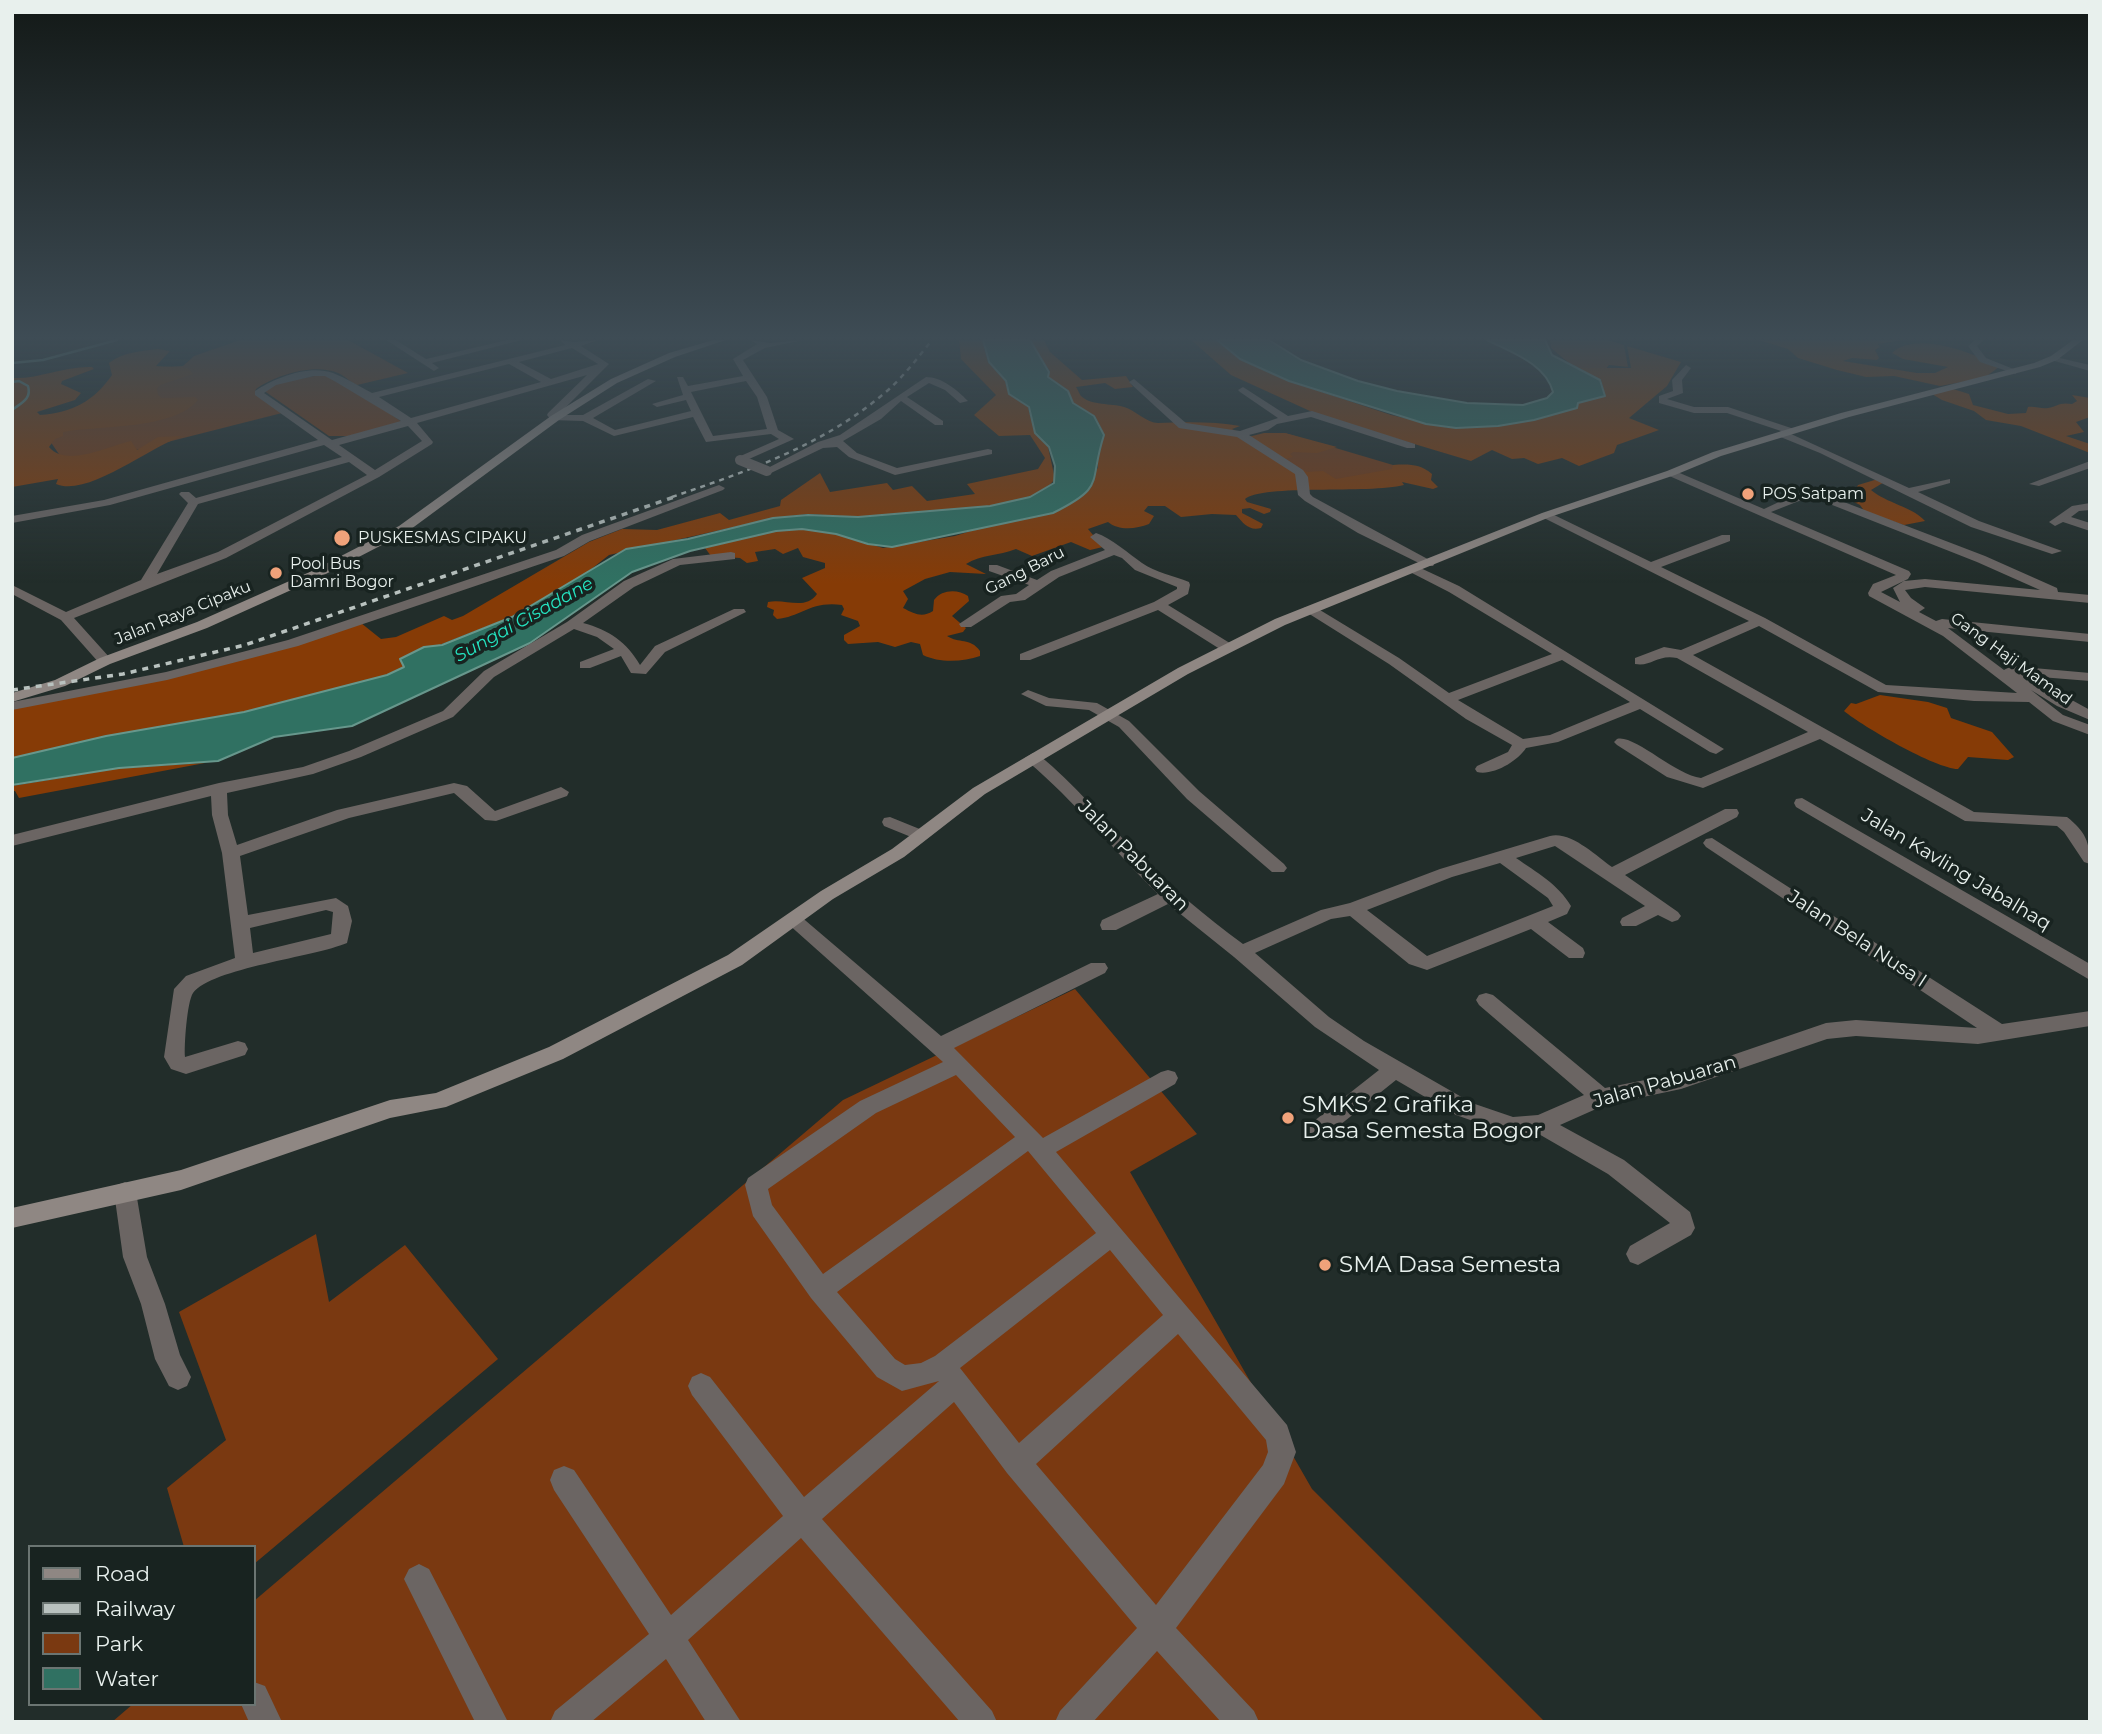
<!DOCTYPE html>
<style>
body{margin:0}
#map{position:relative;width:2102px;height:1734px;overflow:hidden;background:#222d2a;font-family:Montserrat,sans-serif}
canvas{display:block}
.frame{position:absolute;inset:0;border:14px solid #e8f0ed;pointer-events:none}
.legend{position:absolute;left:28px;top:1545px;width:228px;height:161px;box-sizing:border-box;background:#182320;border:2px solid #6b7572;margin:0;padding:9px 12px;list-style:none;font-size:21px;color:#e8f0ed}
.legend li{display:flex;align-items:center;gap:14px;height:35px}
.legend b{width:35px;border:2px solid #6b7572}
</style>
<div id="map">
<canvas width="2102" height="1734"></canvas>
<div class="frame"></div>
<ul class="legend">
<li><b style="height:9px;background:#8f8783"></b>Road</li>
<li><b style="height:9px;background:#b9c2bf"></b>Railway</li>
<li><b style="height:19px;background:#7a3911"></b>Park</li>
<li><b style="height:19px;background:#307162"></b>Water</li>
</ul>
</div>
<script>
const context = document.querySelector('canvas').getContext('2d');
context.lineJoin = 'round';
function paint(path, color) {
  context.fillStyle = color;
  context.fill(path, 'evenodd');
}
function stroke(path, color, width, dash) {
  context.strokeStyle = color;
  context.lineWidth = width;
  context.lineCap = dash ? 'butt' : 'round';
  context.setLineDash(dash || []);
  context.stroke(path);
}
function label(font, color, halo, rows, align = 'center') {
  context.font = font + ' Montserrat,sans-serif';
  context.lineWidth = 7;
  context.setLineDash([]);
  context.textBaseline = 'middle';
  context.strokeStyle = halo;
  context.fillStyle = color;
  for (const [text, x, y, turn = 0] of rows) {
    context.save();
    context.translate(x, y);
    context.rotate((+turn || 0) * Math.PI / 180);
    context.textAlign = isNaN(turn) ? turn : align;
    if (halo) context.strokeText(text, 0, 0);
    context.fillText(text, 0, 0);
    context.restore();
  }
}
const green = new Path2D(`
 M240 340H348L408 373 357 385C350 382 345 376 338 373 314 363 276 375 256 389L255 392 282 413 136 450 76 479 41 428 104 415 143 368 183 366 194 356Z
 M1550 340H1608L1624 345 1628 367 1609 365 1599 378 1570 364 1551 348Z
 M325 374 366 397 402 422 349 436H329L263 390 268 385Z
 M1285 433 1393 465 1407 472 1301 485 1245 441Z
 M1075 989 1197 1134 1130 1172 1312 1489 1545 1722H112L133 1704H254V1601L843 1100Z
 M316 1234 329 1302 405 1245 498 1359 254 1564V1547H184L167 1488 226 1440 179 1312Z`);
const forest = new Path2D(`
 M959 340H982L988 362 1005 381 1009 394 1028 407 1035 433 1048 447 1055 479 1046 489 1030 497 990 506 858 517 808 514 774 518 609 555 585 574 511 617 401 660 404 667 387 675 244 712 106 736 12 758V709L151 681 361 623 381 639 396 637 444 616 452 620 463 616 589 542 622 529 657 530 720 513 729 520 780 506 781 500 820 473 830 492 887 483 893 490 912 486 927 501 975 494 967 484 1038 469 1045 458 1030 435 999 436 974 415 996 395 961 359Z
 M1031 340H1044L1050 352 1082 380 1126 376 1133 387 1115 389 1105 383 1076 387C1077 388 1080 395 1081 396 1092 406 1111 403 1124 407 1135 410 1147 423 1158 423 1183 422 1214 421 1240 426L1232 429 1248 437 1264 433H1285L1337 447 1317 453 1293 452 1290 454 1293 457 1281 460 1307 472 1323 471 1336 479 1392 469 1393 465C1409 464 1420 464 1432 474L1431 480 1438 487 1433 489 1402 482 1404 485C1369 494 1262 484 1245 499L1247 502 1271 509 1270 512 1264 514 1250 508 1242 509V513L1263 524 1261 528C1249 531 1244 524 1236 515L1212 514 1181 517 1165 506H1148L1144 511 1154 516 1149 524C1136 529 1119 531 1108 522L1088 529 1103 547 1090 550 1071 542 1032 556 1016 549C998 556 982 554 966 564L986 574 950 572 925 579 903 591 908 599 903 608C915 614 922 618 933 611L934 600C942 589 958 589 968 596L969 601 952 616 966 628 963 632 947 636C959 644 970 637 980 651V656C963 662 939 663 923 655L920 644 911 642 895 647 878 642 848 644 844 640V635L860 626 858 621 841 615 844 609 842 605C809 601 802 617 777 619L773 615 774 610 767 607 768 602C785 598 805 611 817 594L802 578 825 568V563L803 557 798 548 783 554 775 549 755 552 758 561 747 563 740 558 711 556 705 548 776 531 802 529 836 534 883 548 955 536 999 522 1030 518 1098 468 1097 457 1104 434 1095 416 1073 403 1068 390 1048 377 1050 371 1039 357Z
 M1191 340H1216L1239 359 1289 381 1391 415 1449 428 1498 426 1534 420 1577 408 1578 403 1605 396 1601 380 1578 368H1631L1627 346 1681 362 1667 386 1629 418 1659 430 1617 445 1614 453 1579 466 1562 458 1538 464 1524 458 1512 459 1492 450 1471 461 1321 416 1231 375Z
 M1758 340H1903L1878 344 1880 347 1875 350 1879 358 1877 360 1852 358 1843 361 1917 373H1935L1948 367 1903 359 1892 353C1915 330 1975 353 1999 367L1984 378 1940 386 1894 376 1866 377 1837 370 1798 358 1788 349Z
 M158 349 170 351 156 366 188 368 193 374 160 385 157 389 158 395 162 398 195 397 198 400C173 430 100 425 63 432V436L55 439 49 447C67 468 108 446 131 441L137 450 158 437 184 436C154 443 89 498 56 484L58 479 12 487V378C40 379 64 366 92 367L94 369 62 381 61 384 81 393 75 400 37 412 40 415C72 413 94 401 112 375L109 363C123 352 141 351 158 349Z
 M1950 388 1969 394 1973 405 2008 414 2026 413 2028 407C2035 406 2041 409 2048 408 2058 406 2059 402 2072 404L2077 401 2072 395 2090 398V417L2076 422 2084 432 2066 436 2090 444V453L2021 426 1986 420 1974 411 1942 400 1932 394Z
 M1878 479 1886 481 1871 490C1886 503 1913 507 1925 521L1904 525 1865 512 1860 505 1852 501 1861 500 1850 495V491L1855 490 1858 485Z
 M1880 695 1928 702 1947 708 1951 718 1992 732 2014 757 2008 760 1968 757 1958 769C1936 769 1862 726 1844 711L1851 703 1856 704Z
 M205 763 19 798 15 791H12V786L120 768Z`);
const water = new Path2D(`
 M983 340H1030L1049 372 1048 377 1068 391 1073 403 1094 416 1104 435C1088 484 1107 486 1053 513L892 547 868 544 836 534 802 529 776 531 690 551 632 572 530 643 352 726 274 737 218 761 119 768 12 785V758L106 736 244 712 387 675 404 667 400 659 424 647 442 645 512 617 626 549 688 539 773 518 808 515 858 517 990 506 1030 497 1054 483 1055 466 1049 447 1035 433 1029 407 1009 394 1006 381 989 362Z
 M1217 340H1269L1301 360 1358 381 1397 391 1467 403 1523 405 1547 398 1553 392C1545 363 1510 352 1487 340H1545L1552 355 1600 380 1605 396 1578 403 1577 408 1534 420 1498 426 1456 428 1426 424 1289 381 1240 359Z`);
const stream = new Path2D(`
 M12 363 43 360 117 340
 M12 382 19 381 28 386C32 399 21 403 12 410`);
const street = new Path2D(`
 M386 340H396L426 359 507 340H522L432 363 439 368 434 371Z
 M560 340 574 342 598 340 581 346 609 364 558 415H583L648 379 656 381 593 418 615 430 691 411 686 400 657 407 652 404 683 395 677 377H683L688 386 743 376 733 359 757 344 750 340 770 343 804 340 765 348 743 360 767 397 778 430 794 439 740 463 735 460 736 458 779 439 771 434 706 442 693 417 614 436 583 421 551 420 547 415 548 413 587 375 417 423 433 442 432 444 379 477 226 558 74 618 110 658V664H100L61 620 12 594V585L66 612 141 580 188 503 179 494 181 492H189L196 498 342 457 324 445 110 505 12 523V516L104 500 318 440 255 395V391C274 378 309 364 333 373 346 378 359 386 372 393L565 345ZM572 348 598 364 551 379 519 362ZM509 364 541 382 411 418 379 397ZM314 376H325L336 382 401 421 332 440 264 393 276 385ZM746 381 757 397 767 429 713 436 691 392ZM408 426 422 441 375 470 339 445ZM349 462 367 475 218 552 157 574 198 504Z
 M1975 340H1984L1977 346 1986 358 2016 370V374L1980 362 1968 346Z
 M2051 356 2090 365V371L2051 360Z
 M1686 365 1691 368 1682 380 1683 393 1667 399 1694 407H1728L1794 429 1795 431 1791 434 1909 488 1950 479V483L1918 492 1979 521 2062 551 2052 554 1971 527 1820 453 1778 436 1777 434 1781 431 1727 413H1694L1659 403V396L1673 391 1672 380Z
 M926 377C942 377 957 390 968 401L960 403 945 390 929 383 907 397 943 421V425H935L901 401 881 419 843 441 857 453 897 468 988 449 992 450V454L895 475 849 457 837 447 823 448 771 473 762 471 818 442 840 435Z
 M1134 379 1186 423 1240 431 1278 418 1240 392 1238 390 1243 387 1288 416 1312 411 1415 444V448H1407L1311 417 1277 424 1268 430 1249 435 1303 470 1308 477 1310 494 1313 497 1435 563 1433 566H1425L1358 533 1305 501 1298 495 1295 474 1237 437 1179 428 1131 384 1129 382Z
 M2090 461V468L2039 486 2029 484Z
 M1667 471H1675L1764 509 1798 493 1823 494 1985 556 2057 588 2058 592 2090 595V603L1925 587 1905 590 1911 598 1925 608 1919 612 1936 621 1942 619 2090 634V642L1948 628 2004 670 2011 666 2090 673V681L2028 676 2090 710V720L2057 706 2031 690 2063 715 2090 725V735L2053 721 2029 702 1974 701 1878 692 1759 626 1693 655 1974 812 2067 817C2085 831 2090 842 2090 864L2084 862 2064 832 2057 826 1965 821 1820 739 1703 788 1667 777 1617 745 1614 742 1617 739C1634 734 1675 775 1701 778L1808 732 1677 658C1657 654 1652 667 1635 664V658L1664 647 1681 650 1749 621 1542 517V513H1550L1651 562 1722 535H1730V541L1661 567 1765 618 1886 685 2017 693 1943 636 1869 596 1868 593 1873 584 1896 575 1667 475ZM1804 499H1817L1977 562 2040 590 1925 579 1904 581 1893 588 1900 602 1881 592 1908 579 1911 574 1909 571 1771 512Z
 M719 485 725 488 723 490 590 541 564 556 298 646 167 680 12 710V702L166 672 288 640 556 550 582 535Z
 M2090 503V510L2079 511 2071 517 2090 523V531L2063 522 2055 526 2049 522 2072 506Z
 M1096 533C1111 538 1129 554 1142 563 1155 572 1174 576 1189 582L1190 585 1188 594 1168 605 1233 645V651H1223L1158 610 1030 660H1020V654L1154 602 1177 589V587L1135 570 1122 558 1114 555 1059 577 1025 600 1010 602 971 627H961L959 624 1001 596 1016 594 1029 585 989 571V565H997L1037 580 1051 571 1105 550 1090 537Z
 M731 552 735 553V559L680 565 634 587 583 623C609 630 627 642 640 665L655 646 734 609H744L746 612 665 652 646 674 631 673 621 656 590 668H580V662L614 649 597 637 574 629 494 677 453 717 361 757 313 774 227 793 228 815 237 845 337 810 454 783 467 786 495 811 561 787 569 792 567 796 496 821 485 820 454 793 349 818 240 856 248 915 336 898 348 906 352 921 347 943C314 957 212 968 193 993 187 1002 184 1046 185 1057L238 1041 245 1043 248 1049 245 1055 186 1074 171 1069 164 1057 174 989 186 976 235 958 222 853 212 815 211 796 12 846V835L219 783 303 767 349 751 443 711 484 671 567 622 624 581 673 559ZM326 910 333 912 331 934 253 953 250 928Z
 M1414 565 1459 586 1724 749 1716 754 1710 752 1640 709 1558 742 1526 748C1518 761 1493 776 1477 772L1475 769 1477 766 1508 752 1512 745 1466 719 1389 664 1303 610 1305 607H1315L1399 658 1449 693 1552 654 1449 592 1410 572V566ZM1562 660 1630 702 1550 735 1523 739 1458 700Z
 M1028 690 1049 698 1097 703 1129 721 1199 791 1284 864 1287 868 1284 872H1272L1187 799 1119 727 1089 710 1046 706 1021 694Z
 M1033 753 1039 755C1075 784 1103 820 1137 853 1170 887 1205 916 1243 944L1321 910 1350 903 1440 869 1550 836C1571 831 1596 856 1612 867L1725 809H1737L1739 813 1737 817 1625 875 1678 912 1681 916 1678 920 1672 922 1658 915 1636 926H1622L1620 922 1622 918 1645 906 1555 846 1516 858C1536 872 1558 884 1571 906L1567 914 1548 922 1583 948 1585 953 1583 958H1569L1531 929 1427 970 1409 964 1350 916 1331 919 1255 953 1329 1017 1364 1041 1472 1103 1513 1117 1538 1115 1584 1095 1479 1005 1476 1000 1479 995 1486 993 1493 995 1605 1088 1680 1073 1826 1023 1856 1020 1977 1028 1706 847 1703 843 1706 839 1712 838 2002 1024 2090 1011V1026L1978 1044 1856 1036 1827 1039 1681 1089 1605 1105 1560 1125 1624 1160 1690 1212 1695 1228 1691 1235 1638 1265 1630 1262 1626 1254 1630 1246 1670 1223 1608 1174 1537 1133 1513 1135 1456 1115 1396 1080 1325 1137 1317 1140 1309 1137 1306 1131 1309 1125 1379 1070 1315 1027 1234 957 1168 904 1116 930H1102L1100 925 1102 920 1158 894C1114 851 1075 801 1027 761L1025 758ZM1500 863 1548 898 1553 906 1427 956 1367 910 1452 877Z
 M1802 798 2090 964V980L1796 807 1794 803 1796 799Z
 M890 817 927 832 929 836 921 841 884 826 882 822 884 818Z
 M793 913 799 915 941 1036 1091 963H1105L1108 968 1105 973 954 1048 1043 1138 1161 1072 1168 1070 1175 1072 1178 1078 1175 1084 1056 1152 1287 1425 1296 1452 1284 1484 1176 1628 1254 1711 1259 1722H1221L1157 1651 1093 1722H1055L1060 1711 1137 1628 1007 1473 954 1402 822 1519 992 1711 997 1722H960L801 1538 688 1640 741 1722H706L666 1659 591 1722H550L555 1711 649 1634 554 1490 550 1480 554 1470 564 1466 574 1470 671 1615 783 1516 692 1395 688 1386 692 1377 701 1373 710 1377 804 1497 939 1381 902 1391 877 1377 811 1298 753 1216 745 1185 748 1178 860 1101 943 1062 787 923 784 919 787 915ZM956 1075 1015 1137 823 1274 772 1205 768 1189 876 1113ZM1028 1151 1096 1233 935 1356 921 1363 905 1365 895 1359 837 1292ZM1110 1250 1163 1315 1019 1443 960 1368ZM1178 1334 1266 1440 1268 1452 1263 1465 1156 1605 1036 1464Z
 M125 1182 133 1185 136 1192 147 1257 165 1304 180 1355 191 1377 187 1386 178 1390 169 1386 155 1359 141 1304 123 1257 114 1192 117 1185Z
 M419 1564 429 1569 508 1722H475L404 1579 409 1569Z
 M254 1682 265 1686 282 1722H249L241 1704H254Z`);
const secondary = new Path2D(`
 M713 340H726L675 357 617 383 559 420 407 532 320 577 207 628 110 664 65 686 12 702V693L55 680 100 658 197 622 312 571 399 526 551 416 611 379 669 353Z
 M2073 340H2083L2057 360 2040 367 1849 417 1721 456 1675 475 1550 517 1285 625 1188 674 985 794 904 857 833 899 742 965 563 1059 446 1107 390 1118 181 1190 12 1228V1208L181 1170 390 1100 436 1093 549 1047 728 955 821 891 892 849 973 788 1178 668 1275 619 1542 513 1667 471 1713 452 1841 413 2034 363 2051 356Z`);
const railFar1 = new Path2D(`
 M672 497C745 472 821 446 881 396 901 380 916 360 932 340`);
const rail = new Path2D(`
 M12 690 123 674 245 645 677 496`);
const streetBridge = new Path2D(`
 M740 460 767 471`);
const markers = [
 [1748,494,7,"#f0a27a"],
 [342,538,9,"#f0a27a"],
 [276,573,7,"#f0a27a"],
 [1288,1118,7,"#f0a27a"],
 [1325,1265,7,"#f0a27a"]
];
const farPoinames = [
 ["POS Satpam",1762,494],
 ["PUSKESMAS CIPAKU",358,538],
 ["Pool Bus",290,564],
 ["Damri Bogor",290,582]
];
const farStreetnames = [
 ["Gang Baru",1025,571,-27],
 ["Jalan Raya Cipaku",183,613,-22],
 ["Gang Haji Mamad",2011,659,36]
];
const farWaternames = [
 ["Sungai Cisadane",524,620,-29]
];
const streetNames = [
 ["Jalan Pabuaran",1133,856,45],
 ["Jalan Kavling Jabalhaq",1956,870,31],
 ["Jalan Bela Nusa I",1857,939,33],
 ["Jalan Pabuaran",1665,1082,-16]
];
const nearPoinames = [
 ["SMKS 2 Grafika",1302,1105],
 ["Dasa Semesta Bogor",1302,1131],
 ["SMA Dasa Semesta",1339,1265]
];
paint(green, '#7a3911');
paint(forest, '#863b06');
paint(water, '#307162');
stroke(water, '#67978c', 2);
stroke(stream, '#67978c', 2.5);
paint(street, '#6b6563');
paint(secondary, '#8f8783');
stroke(railFar1, '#b9c2bf', 2.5, [5, 5]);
stroke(rail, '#b9c2bf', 3.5, [6, 6]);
stroke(streetBridge, '#6b6563', 10);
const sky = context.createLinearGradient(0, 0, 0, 583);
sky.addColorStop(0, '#131917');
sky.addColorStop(0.58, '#3e4c55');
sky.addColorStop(1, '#3e4c5500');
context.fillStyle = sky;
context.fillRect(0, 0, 2102, 583);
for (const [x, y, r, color] of markers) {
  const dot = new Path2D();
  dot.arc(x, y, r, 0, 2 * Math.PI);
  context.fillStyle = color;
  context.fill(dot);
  stroke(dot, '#182320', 2.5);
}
label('16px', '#e8f0ed', '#182320', farPoinames, 'left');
label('16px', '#e8f0ed', '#182320', farStreetnames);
label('italic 18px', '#25e4c1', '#182320', farWaternames);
label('19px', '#e8f0ed', '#182320', streetNames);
label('23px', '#e8f0ed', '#182320', nearPoinames, 'left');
</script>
